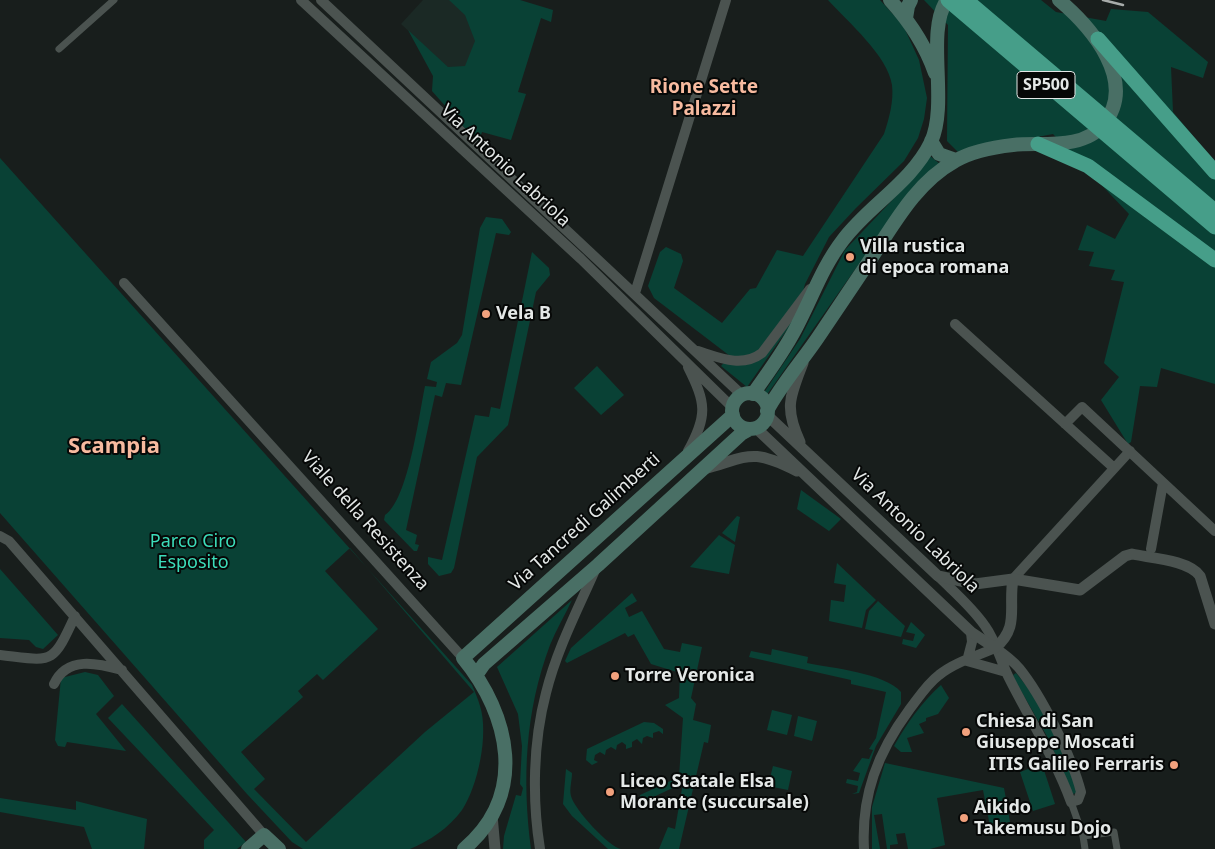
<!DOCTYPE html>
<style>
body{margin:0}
canvas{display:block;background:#181e1c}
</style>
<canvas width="1215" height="849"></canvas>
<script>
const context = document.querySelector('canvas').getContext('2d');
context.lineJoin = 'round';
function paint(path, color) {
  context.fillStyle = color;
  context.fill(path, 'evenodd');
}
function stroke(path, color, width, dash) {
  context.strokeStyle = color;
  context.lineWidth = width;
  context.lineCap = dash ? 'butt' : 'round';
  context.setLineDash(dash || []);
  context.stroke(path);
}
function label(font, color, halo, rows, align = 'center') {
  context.font = font + ' "Noto Sans",sans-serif';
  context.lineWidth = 4;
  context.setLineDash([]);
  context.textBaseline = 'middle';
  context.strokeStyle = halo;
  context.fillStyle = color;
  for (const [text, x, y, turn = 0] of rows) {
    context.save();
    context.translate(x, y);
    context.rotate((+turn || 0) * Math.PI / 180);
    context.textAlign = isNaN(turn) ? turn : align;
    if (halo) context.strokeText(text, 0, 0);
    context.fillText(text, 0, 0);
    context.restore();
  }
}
const built = new Path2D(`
 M423 0H462L483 26 470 88 401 24Z`);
const green = new Path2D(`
 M449 0H520L553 10 551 22 541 18 518 92 526 94 511 140 482 132 478 143 432 91 433 76 408 30 448 67 465 66 475 41 465 15Z
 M828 0H880L903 25 919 60 927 98 924 119 918 138 904 161 856 208 829 237 805 284 796 317 747 387 721 366 730 356 654 298 648 286 660 252 666 247 681 254 683 261 674 288 722 323 750 289 756 288 777 250 803 256 884 134C889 119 894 101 892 85 888 56 848 22 828 0Z
 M924 0H1041L1056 12 1106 21 1111 9 1148 12 1208 62 1203 78 1171 67 1173 112 1215 162V384L1161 368 1157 387 1140 386 1131 442 1128 444 1101 400 1119 377 1104 363 1124 282 1111 280 1115 270 1089 266 1094 252 1078 250 1087 225 1115 239 1129 214 1053 134 958 152 947 141 948 25Z
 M930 156 940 164 906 197 766 396 765 391 800 339 845 250 917 174Z
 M0 158 472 685C475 692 478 699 480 706 489 734 478 786 462 810 449 828 429 841 410 849H303L292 842 247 794 0 513ZM350 548 474 692 425 732 306 842 254 789 265 779 241 752 303 697 298 691 317 674 323 680 378 629 325 571Z
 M486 217 502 219 511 232 509 235 496 233 461 385 446 383 442 397 435 395 406 530 417 535 415 544 419 545 417 551H414L384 520 385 515C408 500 419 415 425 386L436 387 437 382 427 379 431 362 457 343 462 335 480 228Z
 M532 252 549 268 550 275 536 292 508 425 477 457 454 568 451 573 439 576 428 564V557L442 560 475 415 489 417 491 407 500 409Z
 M597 366 624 395 601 415 574 388Z
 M801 490 841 519 829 531 797 509Z
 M737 516 740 517 735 542 722 533Z
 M719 535 735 545 729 574 690 567Z
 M837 563 876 600 866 610 862 628 829 621 831 600 844 602 846 585 834 583Z
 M0 569 58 635 43 649 36 647 29 640 0 638Z
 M632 593 637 601 625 608 629 617 642 611 664 649 680 652 682 643 702 647 691 698 696 704 693 720 711 725 708 743 704 742 679 849H659L668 827 675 829 683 783 643 802H639L640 795 679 777 683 718 665 705 679 698 680 673 651 664 634 634 628 637 625 633 567 663 565 661 571 648Z
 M572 600C565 615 556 630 550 645 525 711 522 780 531 849H503L504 836 516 795 521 796 523 788 520 784 522 746 518 714 497 667Z
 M878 601 905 626 901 637 865 629 869 611Z
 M911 622 925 635 916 648 902 644 903 639 913 641 915 634 906 632Z
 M772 649 808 657 807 663C831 668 885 673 901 692V704L876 746 859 793 852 794 857 792 858 786 846 783 847 779 858 781 860 773 853 771 862 758 869 759 873 750 869 749 876 738 886 692 851 684V680L749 657 751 651 771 655Z
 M85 672 98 675 114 696 96 714 126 751 67 742 65 747 58 746 55 740 61 678Z
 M1016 673C1044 705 1062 751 1077 790L1076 793 1073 794 1048 738 1016 682 1013 675Z
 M941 685 949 698 938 714 926 718V721L919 724 924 733 907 738 912 752H901L894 746C907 723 922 702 941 685Z
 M122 704 246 842 237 849H204V840L214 830 108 718Z
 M772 710 792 715 787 735 767 730Z
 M798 716 817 721 812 741 794 736Z
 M644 722 654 723 663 729V734L659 731 653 733V738L647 736 643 738 642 744 637 739 632 742V747L626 749V745L622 742 617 745 616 750 611 747 606 750 605 755 600 752 595 755 594 760 598 762 592 765 586 760 587 749Z
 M885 763 1004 788 1010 822 990 826 983 790 937 798 945 845 930 849H908L905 833 896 834 898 844 890 845V849H887L882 814 874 815 880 849H872V807Z
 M1042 764 1055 804 1033 811 1020 772Z
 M773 766 792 771 788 790 768 786Z
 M566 769 572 773C572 780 569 790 571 796 574 809 609 847 621 849H608L572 816 563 804Z
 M0 798 76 810V801L147 819 144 849H92L84 827 0 812Z`);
const pedestrian = new Path2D(`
 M59 49 114 0
 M1071 802 1083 836 1114 832 1117 849
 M1083 836 1085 849`);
const minor = new Path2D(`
 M301 0 581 259 733 408
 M321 0 742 395
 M124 283 463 658
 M635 293 726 0
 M955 324 1114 468
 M698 351C720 358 742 368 762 353L810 289
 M688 367C706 403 708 415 688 451
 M1065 424 1082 407 1215 531
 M0 536 9 541 264 835
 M1151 549 1163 483
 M938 576C954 592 972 607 985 626 996 641 1001 662 1009 678 1030 720 1055 758 1071 802L1078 800 1081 792C1072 757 1042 696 1019 668 1012 660 1004 654 995 648
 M1013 579 1130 451
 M0 655C53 661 52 666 75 616
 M967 661 1006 672
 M967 661 972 642 971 632
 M54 684C67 656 97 663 122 670
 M540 849C532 799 533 742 546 693 557 649 578 609 596 568
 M864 849C861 795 878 752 909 710 919 697 927 684 939 675 955 662 977 656 995 648`);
const tertiary = new Path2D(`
 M767 415 938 576 975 584 1013 579 1080 590 1125 556 1132 554C1150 558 1189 560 1200 576L1215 624
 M756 428 971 632 995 648C1020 627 1008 608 1013 579
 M800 442C784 407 790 397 803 363
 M704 469C751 456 751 448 797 471
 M492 815 495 849`);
const secondary = new Path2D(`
 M890 0C910 22 925 44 935 73
 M906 18 908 6 911 0
 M931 141 939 154 956 160
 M732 411a18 18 0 1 1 36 0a18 18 0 1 1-36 0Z
 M753 394C769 371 786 349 798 324 813 295 823 266 843 240 869 205 911 183 931 142 949 102 925 32 947 0
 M767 411C782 383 804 359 821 333 838 308 855 282 872 257 895 222 917 182 955 161 972 151 995 147 1013 145 1041 142 1083 150 1103 125 1139 82 1091 27 1059 0
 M477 674 484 664 598 565 741 434 750 429
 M248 849 264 835 279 849
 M464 849C528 795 510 715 463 658L733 415`);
const trunk = new Path2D(`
 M948 0 1215 227
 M966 0 1215 211
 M1098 39 1215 172
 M1038 144 1088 166 1215 260`);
const rail = new Path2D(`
 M1103 0 1123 5`);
const markers = [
 [850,257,5,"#f1a17d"],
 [486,314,5,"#f1a17d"],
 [615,676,5,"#f1a17d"],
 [966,732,5,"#f1a17d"],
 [1174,765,5,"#f1a17d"],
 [610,792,5,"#f1a17d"],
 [964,818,5,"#f1a17d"]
];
const shields = [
 [1046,85,58]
];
const shieldNames = [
 ["SP500",1046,85]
];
const streetNames = [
 ["Via Antonio Labriola",505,166,43],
 ["Viale della Resistenza",365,521,48],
 ["Via Tancredi Galimberti",585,522,-42],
 ["Via Antonio Labriola",915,531,44]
];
const poiNames = [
 ["Villa rustica",860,247],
 ["di epoca romana",860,268],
 ["Vela B",496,314],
 ["Torre Veronica",625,676],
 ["Chiesa di San",976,722],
 ["Giuseppe Moscati",976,743],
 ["ITIS Galileo Ferraris",1164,765,"right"],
 ["Liceo Statale Elsa",620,782],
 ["Morante (succursale)",620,803],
 ["Aikido",974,808],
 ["Takemusu Dojo",974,829]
];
const parkNames = [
 ["Parco Ciro",193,542],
 ["Esposito",193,563]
];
const neighbourhoodNames = [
 ["Rione Sette",704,88],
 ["Palazzi",704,110]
];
const districtNames = [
 ["Scampia",114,447]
];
paint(built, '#1b2925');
paint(green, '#094135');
stroke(pedestrian, '#4b5350', 7);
stroke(minor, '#4b5350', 10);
stroke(tertiary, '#4b5350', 11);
stroke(secondary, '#496f65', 14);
stroke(trunk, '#469e89', 15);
stroke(rail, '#a7acaa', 2.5);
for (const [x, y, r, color] of markers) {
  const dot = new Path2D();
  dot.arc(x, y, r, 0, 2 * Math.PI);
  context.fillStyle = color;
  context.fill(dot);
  stroke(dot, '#060807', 2);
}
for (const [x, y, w] of shields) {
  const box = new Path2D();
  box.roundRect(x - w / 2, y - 13.5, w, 27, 4);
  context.fillStyle = '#060807';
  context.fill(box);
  stroke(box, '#e4e8e7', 1);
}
label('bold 16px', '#e4e8e7', null, shieldNames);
label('18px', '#e4e8e7', '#060807', streetNames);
label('bold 18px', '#e4e8e7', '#060807', poiNames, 'left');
label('18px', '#3cddba', '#060807', parkNames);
label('bold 19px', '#f7ba9f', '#060807', neighbourhoodNames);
label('bold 22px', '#f7ba9f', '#060807', districtNames);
</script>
